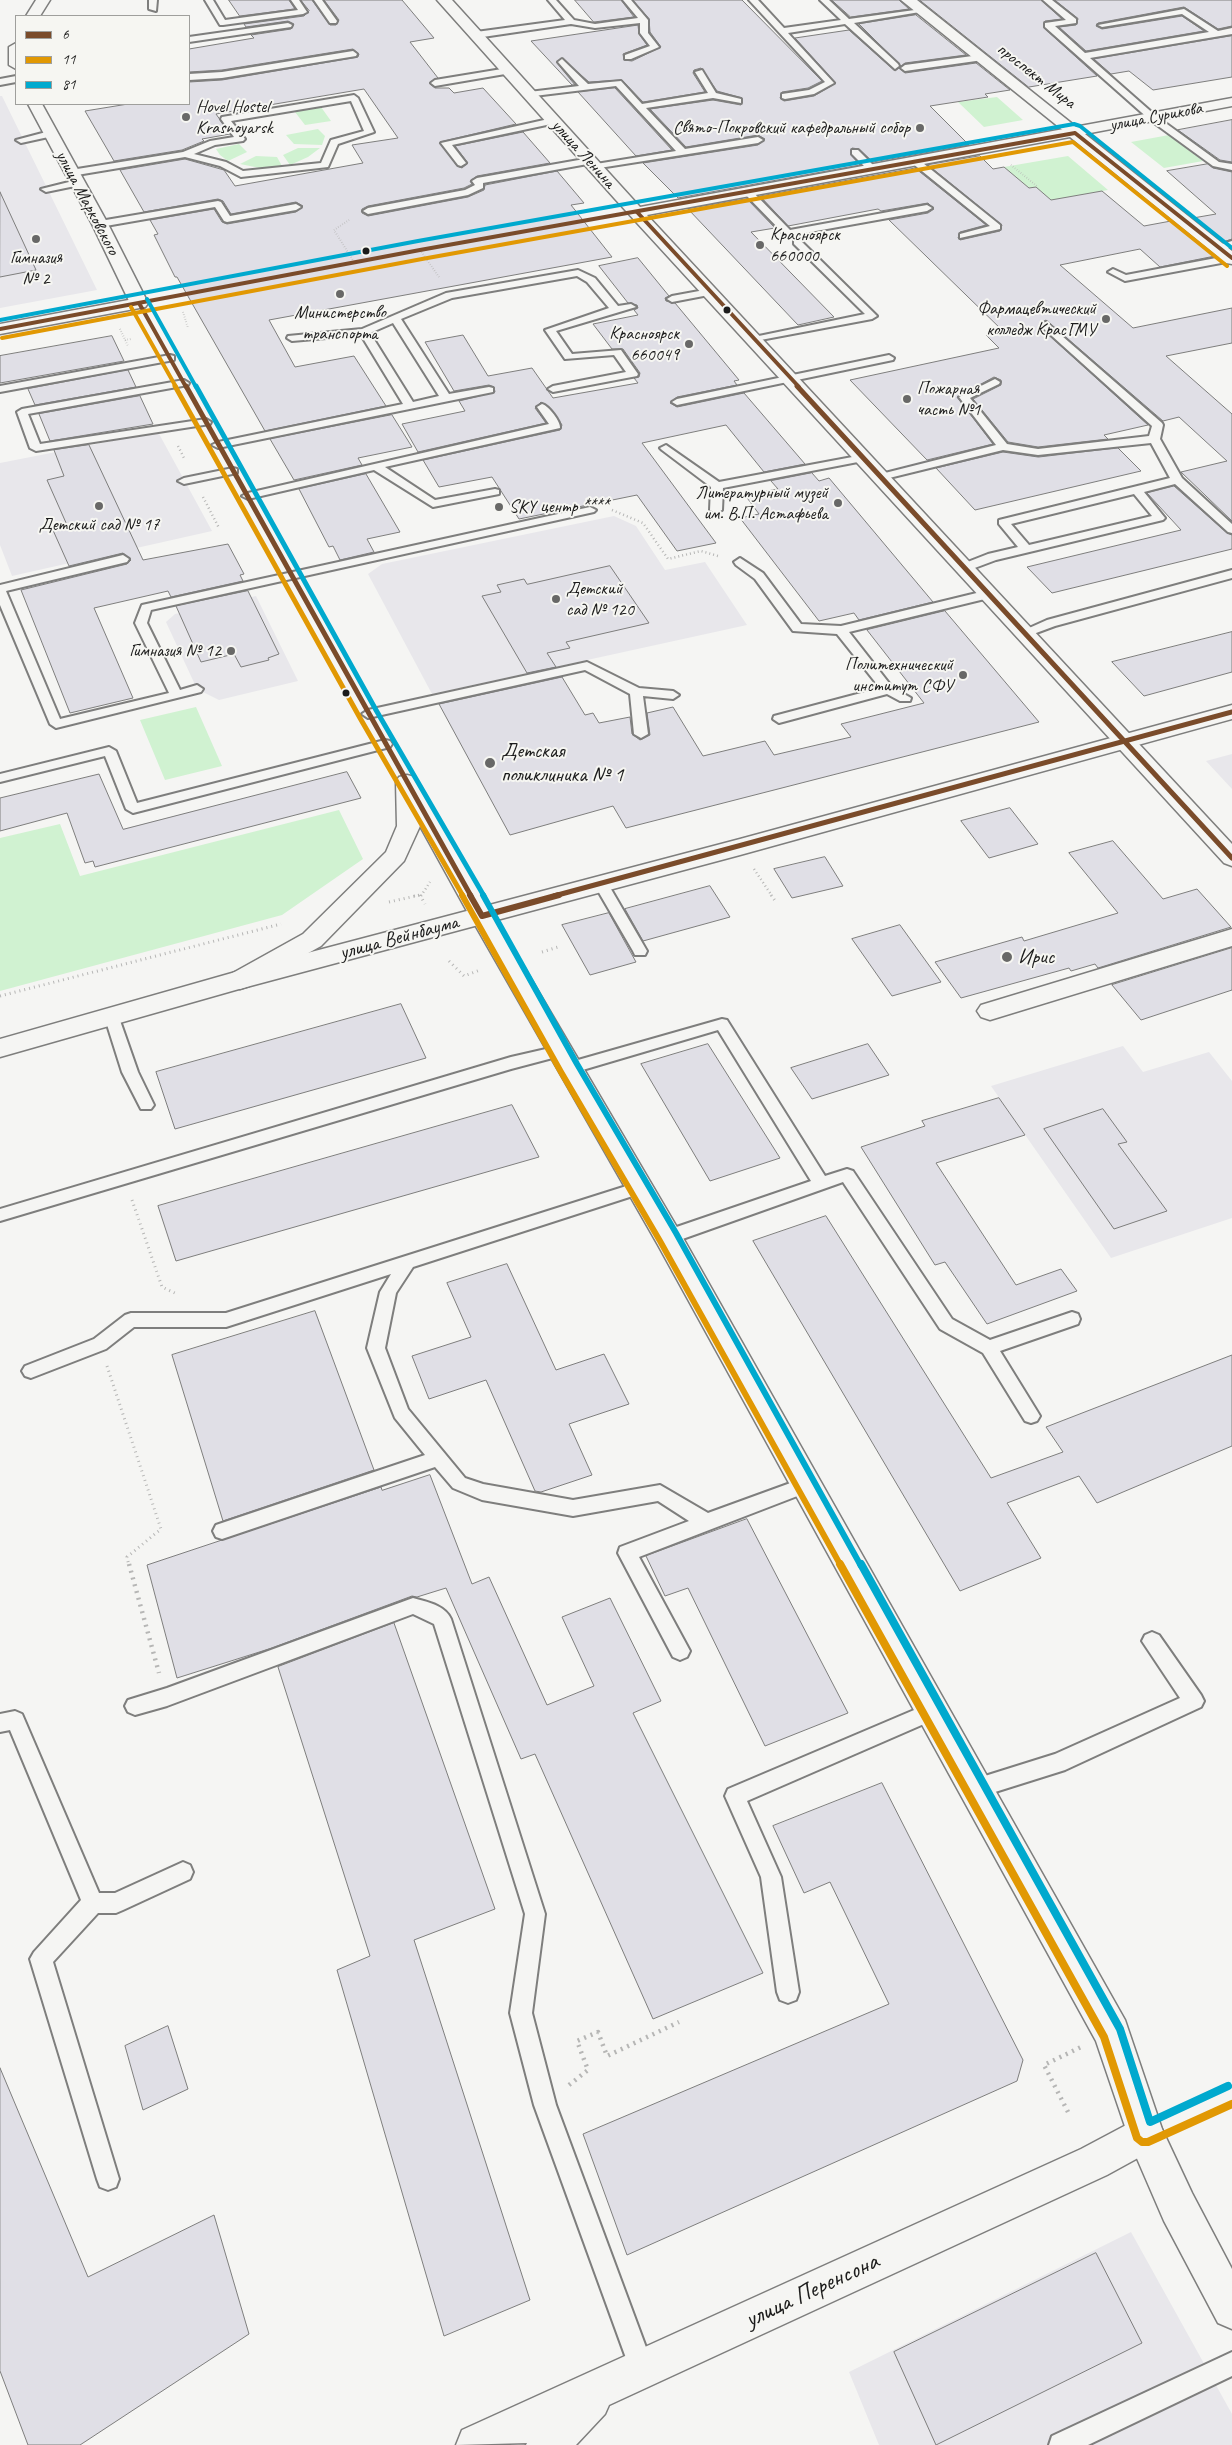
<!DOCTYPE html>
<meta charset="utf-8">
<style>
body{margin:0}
#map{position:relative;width:1232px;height:2445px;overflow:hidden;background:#f5f5f3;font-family:Caveat,sans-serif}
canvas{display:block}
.legend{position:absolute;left:15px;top:15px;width:175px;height:90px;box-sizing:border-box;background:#f6f6f2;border:1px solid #9f9f9c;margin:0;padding:6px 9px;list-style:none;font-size:15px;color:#1c1c1c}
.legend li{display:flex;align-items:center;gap:10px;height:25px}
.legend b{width:25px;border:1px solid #9f9f9c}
</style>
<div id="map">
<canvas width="1232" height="2445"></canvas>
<ul class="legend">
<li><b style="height:6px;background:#7a4b2a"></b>6</li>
<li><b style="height:6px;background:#e19803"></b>11</li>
<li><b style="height:6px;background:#00a9ce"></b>81</li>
</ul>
</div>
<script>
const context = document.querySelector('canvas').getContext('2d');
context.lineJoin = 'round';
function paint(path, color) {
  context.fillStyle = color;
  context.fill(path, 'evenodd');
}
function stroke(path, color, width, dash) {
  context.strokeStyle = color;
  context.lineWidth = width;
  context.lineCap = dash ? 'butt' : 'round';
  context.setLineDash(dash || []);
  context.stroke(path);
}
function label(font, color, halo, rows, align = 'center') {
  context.font = font + ' Caveat,sans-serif';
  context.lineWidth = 4;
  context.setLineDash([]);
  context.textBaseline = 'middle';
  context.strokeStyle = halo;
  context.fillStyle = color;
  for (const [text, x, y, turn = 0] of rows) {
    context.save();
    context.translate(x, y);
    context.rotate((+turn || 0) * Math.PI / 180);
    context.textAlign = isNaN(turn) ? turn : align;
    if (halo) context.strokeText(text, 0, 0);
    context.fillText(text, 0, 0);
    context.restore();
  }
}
const built = new Path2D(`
 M0 96H2L97 290 0 308Z
 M158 432 212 531 12 576 0 545V463Z
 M614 516 636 526 665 570 705 562 747 625 432 694 368 574 382 564Z
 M256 596 298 681 219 700 197 689 166 622 175 614Z
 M1232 754V789L1206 761Z
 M1123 1046 1143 1072 1209 1052 1232 1081V1218L1111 1258 991 1086Z
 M1131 2232 1232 2414V2445H879L849 2372Z`);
const green = new Path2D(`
 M997 97 1023 120 984 127 958 102Z
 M321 107 331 121 305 125 295 112Z
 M318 129 325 136 322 145 294 144 286 135Z
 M1169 135 1203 161 1164 168 1131 142Z
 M239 144 247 152 228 161 220 155 216 149Z
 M298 148H320L308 157 290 165 283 155Z
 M256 156 277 157 282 166 260 168 240 164Z
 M1068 156 1108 190 1043 202 1004 167Z
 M196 707 222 766 165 780 140 720Z
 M339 810 363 859 282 915 0 991V838L60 824 80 876Z`);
const building = new Path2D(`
 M229 0H289L295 9 240 16Z
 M301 0H312L330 25H336L339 20 324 0H402L434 38 410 42 438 78 430 82V84L435 88H449L454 93 483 88 516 124 440 142 457 166 462 168 468 163 455 146 523 132 550 163 477 176 470 181 472 184 464 188 368 206 362 209V213L368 216 468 197 484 190 485 185 557 171 584 203 571 205 612 257 269 320 295 367 354 356 386 406 265 431 177 277H175L154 235 158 234 150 220 214 209 222 222 227 224 296 212 303 206 296 202 231 214 223 201 218 199 144 212 120 170 185 159 224 170 235 186 363 163 352 145 398 138 364 89 216 114 230 134 202 139 204 141 182 150 114 161 85 111 128 104H189V82L222 80 358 57 359 54 353 49 222 70 189 72V49L254 38 251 35 291 29 294 24 288 21 246 27 244 24 304 16 309 11Z
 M575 0H621L634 17 594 22Z
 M633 0H742L822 81 808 88 782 92 780 98 784 101 814 96 836 83 795 38 849 30 895 71 899 68 905 73 976 63 1010 90 985 94 988 97 930 106 969 145 873 162 859 149 852 148 851 155 860 165 678 198 643 163 758 145 765 139 758 135 686 147 650 109 713 100 741 105 742 98 717 91 701 68 694 70 693 73 705 92 643 102 622 80 589 82 561 58 557 63 575 85H572L531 41 638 25 639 34 647 45 623 54 624 60 632 61 661 47 650 32 649 19Z
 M832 0H899L909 9 851 17Z
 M920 0H1041L1062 19 1045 21 1044 28 1097 76 1029 87Z
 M1055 0H1232V26L1218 29 1184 7 1098 23 1096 26 1102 29 1182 16 1204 31 1086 51 1059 27 1076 25 1078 19Z
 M916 15 966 55 905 63 901 66 859 24Z
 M1232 36V77L1153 90 1129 71 1111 74 1094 59Z
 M615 88 672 150 636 156 578 92Z
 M1232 120V162L1220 160 1178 130Z
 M980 156 993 169 1004 167 1029 188 1036 187 1051 200 1102 191 1144 226 1171 221 1215 256 1160 267 1140 249 1060 265 1133 328 1232 308V343L1166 356 1232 414V521L1181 472 1227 461 1179 417 1163 421 1046 320 1039 324 1041 328 1148 425 1104 435 1108 439 1038 447 1008 442 973 399 1001 385V380L994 377 957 397 993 444 927 460 850 380 999 348 986 335 1004 332 889 220 928 213 934 209 928 203 881 211 878 209 788 226 760 196 915 168 986 225 960 232 958 238 960 240 1000 231 1002 225 928 165Z
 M1208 164 1213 168 1232 172V239L1223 242 1193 218 1216 214 1167 171Z
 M0 192 36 270 0 277Z
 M747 199 775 228 751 232 834 317 798 325 688 209Z
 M638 258 669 296 665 298 666 301 675 303 739 380 734 381 737 385 677 397 670 403 677 407 744 393 805 464 764 472 726 425 642 443 716 543 677 551 637 495 519 519 492 477 439 487 423 460 560 430 562 425 552 410 541 402 535 408 546 423 418 452 402 424 465 411 459 401 495 392 494 387 489 385 454 391 425 342 463 335 488 376 532 368 553 398 638 383 634 378 639 377 640 373 623 349H612L593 324 638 315 634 310 638 308 637 305 628 303 599 266Z
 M112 336 124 361 0 383V356Z
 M128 370 136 387 35 405 28 389Z
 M140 396 153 424 50 441 39 414Z
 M392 415 412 447 358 458 362 465 294 480 270 439Z
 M89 445 143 560 228 544 244 574 240 575 243 581 171 597 168 591 94 608 133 698 70 713 21 590 127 564 131 560 123 553 69 566 52 528 67 525 47 480 64 476 54 450Z
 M1118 448 1141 471 975 510 936 468 1003 452 1038 457Z
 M812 473 819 481 829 478 933 602 859 620 854 613 819 621 740 518 759 514 745 495 778 489 771 481Z
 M366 474 400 532 367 539 374 552 340 560 333 546 329 547 299 489Z
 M1174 486 1227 533 1232 535V549L1052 593 1027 567 1181 530 1147 493Z
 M610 566 649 623 566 642 570 648 547 653 556 667 527 673 482 596 501 592 497 585 524 579 527 584Z
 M248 591 279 654 268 658 269 660 241 667 234 654 201 662 176 606Z
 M945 611 1039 722 626 828 613 806 510 835 439 704 562 677 585 715 593 713 599 723 630 717 632 734 640 740 650 735 647 713 673 707 703 756 765 741 774 755 851 737 841 724 924 703 867 630Z
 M1232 632V672L1144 696 1112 662Z
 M347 772 361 798 95 867 93 861 85 863 67 813 0 831V798L99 774 123 829Z
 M1010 808 1038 844 989 858 961 821Z
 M1113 841 1163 899 1197 889 1231 927 1098 968 1095 964 1071 971 1069 968 961 998 935 962 1022 937 1024 941 1118 913 1069 853Z
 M825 857 843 886 792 898 774 869Z
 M710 886 730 917 643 941 625 909Z
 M609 913 636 962 590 975 562 925Z
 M900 925 941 982 892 996 852 939Z
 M1232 948V990L1141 1020 1112 985Z
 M401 1004 426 1058 175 1129 156 1072Z
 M708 1044 780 1158 710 1181 641 1064Z
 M868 1044 889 1075 812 1099 791 1068Z
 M999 1098 1025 1135 936 1163 1016 1285 1061 1269 1077 1291 987 1324 945 1262 935 1265 861 1147 925 1126 922 1121Z
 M512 1105 539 1157 176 1261 158 1206Z
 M1103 1109 1127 1142 1118 1144 1167 1211 1114 1229 1044 1129Z
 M826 1216 991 1478 1063 1452 1046 1427 1232 1355V1446L1097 1503 1079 1476 1007 1503 1041 1558 960 1591 753 1241Z
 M507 1264 556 1370 604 1354 629 1404 569 1424 592 1475 541 1492 535 1491 486 1380 429 1399 412 1356 471 1337 447 1283Z
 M315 1311 374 1470 223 1521 172 1355Z
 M430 1475 472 1584 489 1577 547 1705 594 1686 562 1617 610 1598 661 1701 633 1713 763 1973 653 2019 535 1754 521 1759 446 1588 417 1597 412 1596 272 1648 177 1678 147 1565 381 1487 382 1490Z
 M747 1519 848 1713 765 1746 688 1588 665 1596 646 1556Z
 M394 1623 495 1909 414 1940 530 2300 444 2336 337 1970 370 1956 278 1667Z
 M882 1783 1023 2060 1017 2081 627 2255 583 2134 889 2004 830 1882 804 1893 773 1826Z
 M168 2026 188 2089 143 2110 125 2046Z
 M0 2068 88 2277 214 2215 249 2334 80 2445H28L0 2371Z
 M1096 2253 1142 2343 936 2445 894 2352Z`);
const pathFar3 = new Path2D(`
 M1011 165 1038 187
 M349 220 334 230 354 262
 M420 250 439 277
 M183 312 188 328
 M120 329 128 346
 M125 340 131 339`);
const pathFar2 = new Path2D(`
 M178 446 185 460
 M203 497 219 528
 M612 510 643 523 668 559 701 551 718 556
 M754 869 772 896
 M414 896 420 895
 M421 896 430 882`);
const pathFar1 = new Path2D(`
 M420 895 425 904
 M771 895 776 902
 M389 902 420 895
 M542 952 558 947
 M449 961 464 976 480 970
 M0 996 281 924
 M132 1200 162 1287 177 1294
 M107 1366 161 1529 127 1557 129 1566`);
const path = new Path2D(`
 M129 1564 159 1673
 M569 2085 588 2070 577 2041 598 2032 607 2056 679 2022
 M1068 2112 1044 2065 1081 2047`);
const lane = new Path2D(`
 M149 0H157L156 11 149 9Z
 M205 0H213L225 20 298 10 291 0H299L307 12 303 14 223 25H220Z
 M314 0H322L337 21 336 23H330Z
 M548 0H556L574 20 595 24 638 18 623 0H631L648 20V33L659 47 631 59H625V55L650 46 640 33V23L595 28 571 24 476 38 472 35 476 32 565 20Z
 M749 0H758L784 28 841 20 820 0H829L849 19 922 9 926 11 854 23 898 64 899 66 895 69 845 24 788 33 834 83 814 94 785 99 782 98V94L809 90 825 82Z
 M1043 0H1052L1076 19V23L1055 26 1085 53 1209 32 1182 14 1102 27 1098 25 1184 9 1218 31 1232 28V34L1090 58 1156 116 1219 162 1232 164V170L1213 166 1150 120 1045 27V23L1066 20Z
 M288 23 292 25 291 27 189 42V37Z
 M353 51 357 54 356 56 222 78 189 80V74L222 72Z
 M980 55 984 58 983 60 905 71 901 68 905 65Z
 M562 59 588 84 621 81 642 104 708 93 695 72 702 70 716 93 741 99V103L713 98 646 108 685 149 758 137 763 140 758 143 593 169V165L596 164 676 151 616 86 526 97 525 95 529 92 579 86 558 62Z
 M508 68 512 71 511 73 435 86 431 83 435 80Z
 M16 76V82L0 85V79Z
 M354 95 358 98 374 132 338 144 328 167 241 177 220 166 185 157 71 176 66 173 71 170 183 152 210 141 234 137 221 119 222 117ZM351 101 364 131 331 140 321 163 243 171 226 162 194 154 215 145 243 141 245 139 231 121Z
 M553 118 556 119V123L452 145 466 163 461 166 458 165 441 143Z
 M50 131 53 132V136L21 143 16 140Z
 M852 150H858L875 167V171H869L852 154Z
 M590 158 595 161 593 163 483 183V188L468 195 368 214 363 211 368 208 465 190 475 185 472 181 477 178Z
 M912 159H918L1000 225V229L960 238V234L990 226 912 163Z
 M77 180 80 181V185L46 192 41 189Z
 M744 189H750L790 230 927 205 932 208 927 211 788 236 785 235 744 193Z
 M218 201 221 202 230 216 296 204 301 207 296 210 227 222 224 221 215 207 100 227 95 224 100 221Z
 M797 239 800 240 877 316 872 319 750 342V338L754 337 865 314 794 244V240Z
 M1232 241V247L1217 250 1212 247Z
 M1232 255V261L1125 281 1108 272 1113 269 1126 275Z
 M578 270 595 278 618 306 631 304 636 307 556 331 572 354 621 350 638 374 637 376 553 392 548 389 553 386 626 372 614 355 565 359 545 330 609 308 587 282 577 276 452 298 401 319 449 394 489 387 493 388V392L218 448 212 445 218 442 403 404 361 335 292 341 287 338 288 336 362 329 446 293ZM393 323 439 396 413 402 370 333Z
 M710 289 715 292 714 294 672 302 667 299 672 296Z
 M1046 322 1162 423 1163 425 1160 439 1182 478 1232 524V533L1228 532 1175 484 1144 492 1165 518 1163 520 996 560 964 572 960 571V565L988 554 1018 547 999 524V520L1170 478 1151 443 1038 455 1003 450 881 480 877 479V475L996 445 959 397 995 379 1000 382 999 384 970 398 1007 444 1038 449 1149 436 1152 426 1042 327 1041 325ZM1134 494 1152 516 1029 545 1011 524Z
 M170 355 174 356V360L0 392V386Z
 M889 355 894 358 893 360 677 405 672 402 677 399Z
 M184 380 189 383 188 385 28 414 40 444 206 419 211 422 210 424 36 451 30 448 17 412 22 409Z
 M542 404C549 406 561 422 560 428L385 467 435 500 495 489 499 490V494L433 507 374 470 248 499 242 496 248 493 549 424 537 407Z
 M666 445 719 482 863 455 869 458 863 461 723 488 722 510 716 513 710 510 711 487 662 450 660 448Z
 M233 468 237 469V473L184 484 178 481 184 478Z
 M590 507 596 510 594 512 151 610 147 623 180 690 197 685 203 689 201 692 56 728 50 724 0 605V585L123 555 129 559 127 562 6 591 60 719 169 693 135 623 142 605Z
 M740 558 763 573 801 624 841 626 989 590 995 594 993 597 849 632 892 687 911 698 910 701H900L887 694 779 723 773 719 774 716 880 688 837 634 793 631 755 579 736 565 734 562Z
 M1232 570V578L1055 626 1028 636H1020L1018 633 1047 620Z
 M587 662 639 688 673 691 679 695 673 699 643 696 648 734 641 738 634 734 630 694 585 670 368 718 362 714 368 710Z
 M385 740 390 741 392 744 390 747 133 813 126 809 105 756 0 782V774L109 747 116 751 137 803Z
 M601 879 608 884 647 951 645 955H635L633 951 594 884Z
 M111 1010 116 1011 118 1015 138 1072 154 1105 151 1109H141L122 1072 104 1015 106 1011Z
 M722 1019 727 1020 825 1176 847 1169 853 1171 952 1319 990 1340 1072 1312 1078 1314 1080 1319 1078 1324 1000 1351 1037 1411 1040 1416 1037 1421 1031 1423 1025 1421 983 1353 940 1329 843 1182 674 1242 668 1243 662 1242 660 1237 662 1232 811 1181 718 1030 569 1074 564 1072 561 1068 564 1064Z
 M559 1046 564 1047 567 1051 564 1055 511 1069 0 1221V1209L511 1057Z
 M639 1182 645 1184 647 1188 645 1192 413 1267 396 1293 385 1348 408 1409 465 1478 483 1484 573 1500 660 1485 708 1513 807 1477 813 1480 816 1485 813 1490 639 1557 690 1651 687 1657 680 1660 673 1657 618 1553 620 1547 689 1521 658 1501 573 1516 482 1500 453 1488 435 1467 222 1539 216 1537 213 1531 216 1525 425 1455 395 1418 367 1348 380 1292 391 1274 226 1327H134L106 1349 31 1378 25 1376 22 1371 25 1366 94 1339 125 1315 131 1313H226Z
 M413 1598C427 1602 445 1605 451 1619L545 1914 532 2013 556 2105 654 2369 650 2377 642 2381 634 2377 630 2369 534 2105 510 2013 525 1914 434 1624 413 1614 167 1706 135 1715 128 1712 125 1706 128 1700 167 1688Z
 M1152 1632 1159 1635 1201 1695 1204 1701 1201 1707 1065 1770 976 1798 969 1795 966 1788 969 1781 1055 1754 1180 1698 1142 1641 1145 1635Z
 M933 1702 940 1705 943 1711 940 1717 747 1801 781 1877 799 1992 796 2000 788 2003 780 2000 777 1992 761 1877 725 1796 728 1789Z
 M15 1711 22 1714 99 1893H115L183 1862 190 1865 193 1872 190 1879 123 1910 116 1913H98L53 1962 119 2179 116 2187 108 2190 100 2187 97 2179 30 1959 34 1952 81 1900 10 1730 0 1732V1714Z
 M1232 2352V2376L1088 2445H1049L1052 2436Z`);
const street = new Path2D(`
 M36 0H50L40 16H26Z
 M16 43V69L9 65V47Z
 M28 104H42L108 224 148 303 145 307H133L130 303 92 224Z
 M482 908 491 910 494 916 678 1229 1125 2020 1162 2129 1192 2193 1232 2269V2329L1218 2323 1164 2221 1132 2147 1096 2041 658 1245 470 916 473 910Z
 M1232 929V946L990 1020 981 1017 977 1011 981 1005Z`);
const secondary = new Path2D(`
 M901 0H917L1080 130 1083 133 1080 136H1070Z
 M1145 2115 1158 2121 1164 2134 1158 2147 1107 2175 609 2405 605 2414 576 2445H526L527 2443 456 2445 462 2430 1081 2149Z`);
const primary = new Path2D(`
 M437 0H452L640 207 1232 98V106L1085 134 1232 251V264L1226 263 1070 137 647 215 1232 844V866L1224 863 615 199Z
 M139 298 145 299 148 303 145 307 0 334V324Z
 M407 775 415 777 420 785 494 916 491 922 482 924 473 922 420 826 404 861 321 946 249 986 240 989 231 986 228 980 231 974 303 934 386 852 397 826 396 782 399 777Z`);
const highway = new Path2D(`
 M1232 705V719L740 855 239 989 0 1057V1039L239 971 740 839Z`);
const bus1Far2 = new Path2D(`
 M1075 133 1232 258
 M637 212 799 387
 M139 303 186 387
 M0 329 420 250 1075 133`);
const bus1Far1 = new Path2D(`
 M186 386 471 896
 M797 386 1232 858
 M554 896 1232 712`);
const bus1 = new Path2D(`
 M470 895 482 916 559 895`);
const bus2Far3 = new Path2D(`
 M131 307 176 387
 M2 338 422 259 1073 142 1227 266`);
const bus2Far2 = new Path2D(`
 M175 386 360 718 463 896`);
const bus2Far1 = new Path2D(`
 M462 895 561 1072 660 1241 841 1566`);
const bus2 = new Path2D(`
 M840 1564 1104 2037 1137 2138 1142 2142H1148L1232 2104`);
const bus3Far3 = new Path2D(`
 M147 299 196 387
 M0 320 418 241 1074 124 1080 126 1232 248`);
const bus3Far2 = new Path2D(`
 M196 386 376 710 484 896`);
const bus3Far1 = new Path2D(`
 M483 895 577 1064 676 1233 861 1566`);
const bus3 = new Path2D(`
 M861 1564 1120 2029 1150 2122 1228 2086`);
const markers = [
 [186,117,5,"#686867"],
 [920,128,5,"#686867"],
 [36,239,5,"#686867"],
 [760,245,5,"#686867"],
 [366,251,4.5,"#1c1c1c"],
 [340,294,5,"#686867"],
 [727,310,4.5,"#1c1c1c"],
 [1106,319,5,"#686867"],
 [689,344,5,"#686867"],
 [907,399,5,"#686867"],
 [838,503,5,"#686867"],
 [99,506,5,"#686867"],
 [499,507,5,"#686867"],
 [556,599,5,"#686867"],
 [231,651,5,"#686867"],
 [963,675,5,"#686867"],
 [346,693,4.5,"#1c1c1c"],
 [490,763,6,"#686867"],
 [1007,957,6,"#686867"]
];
const farStreetnames = [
 ["проспект Мира",1036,76,38],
 ["улица Сурикова",1156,117,-11],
 ["улица Ленина",583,154,48],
 ["улица Марковского",87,203,62]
];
const farPoinames = [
 ["Hovel Hostel",196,107,"left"],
 ["Krasnoyarsk",196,128,"left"],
 ["Свято-Покровский кафедральный собор",910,128],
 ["Красноярск",770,235,"left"],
 ["660000",770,256,"left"],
 ["Гимназия",36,258,"center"],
 ["№ 2",36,279,"center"],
 ["Фармацевтический",1096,309],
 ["колледж КрасГМУ",1096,330],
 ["Министерство",340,313,"center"],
 ["транспорта",340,334,"center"],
 ["Красноярск",679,334],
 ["660049",679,355],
 ["Пожарная",917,389,"left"],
 ["часть №1",917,410,"left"],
 ["Литературный музей",828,493],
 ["им. В.П. Астафьева",828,514],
 ["SKY центр ****",509,507,"left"],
 ["Детский сад № 17",99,525,"center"],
 ["Детский",566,589,"left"],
 ["сад № 120",566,610,"left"],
 ["Гимназия № 12",221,651],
 ["Политехнический",953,665],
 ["институт СФУ",953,686]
];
const poiNames = [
 ["Детская",501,751],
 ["поликлиника № 1",501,775],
 ["Ирис",1018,957]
];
const streetNames = [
 ["улица Вейнбаума",399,938,-15]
];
const nearStreetnames = [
 ["улица Перенсона",812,2291,-25]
];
paint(built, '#e8e7eb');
paint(green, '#d0f2d1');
paint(building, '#e0dfe6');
stroke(building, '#7e7e7d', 1);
stroke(lane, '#7e7e7d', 4);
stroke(street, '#7e7e7d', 3);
stroke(secondary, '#7e7e7d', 3);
stroke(primary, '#7e7e7d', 3);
stroke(highway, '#7e7e7d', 3);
stroke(pathFar3, '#b6b6b5', 2, [0.5, 2]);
stroke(pathFar2, '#b6b6b5', 2.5, [1, 3]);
stroke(pathFar1, '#b6b6b5', 3, [1, 4]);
stroke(path, '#b6b6b5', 4.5, [2, 5]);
paint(lane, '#f5f5f3');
paint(street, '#f5f5f3');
paint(secondary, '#f5f5f3');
paint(primary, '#f5f5f3');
paint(highway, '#f5f5f3');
stroke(bus1Far2, '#7a4b2a', 4);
stroke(bus1Far1, '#7a4b2a', 5);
stroke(bus1, '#7a4b2a', 6);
stroke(bus2Far3, '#e19803', 4);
stroke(bus2Far2, '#e19803', 5);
stroke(bus2Far1, '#e19803', 6);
stroke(bus2, '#e19803', 8);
stroke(bus3Far3, '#00a9ce', 4);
stroke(bus3Far2, '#00a9ce', 5);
stroke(bus3Far1, '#00a9ce', 6);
stroke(bus3, '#00a9ce', 8);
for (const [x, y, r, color] of markers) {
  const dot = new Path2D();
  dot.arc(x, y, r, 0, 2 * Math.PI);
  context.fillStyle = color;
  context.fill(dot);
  stroke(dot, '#f6f6f2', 2);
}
label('18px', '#1c1c1c', '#f6f6f2', farStreetnames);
label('18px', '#1c1c1c', '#f6f6f2', farPoinames, 'right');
label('21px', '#1c1c1c', '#f6f6f2', poiNames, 'left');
label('21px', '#1c1c1c', '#f6f6f2', streetNames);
label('25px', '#1c1c1c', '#f6f6f2', nearStreetnames);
</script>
